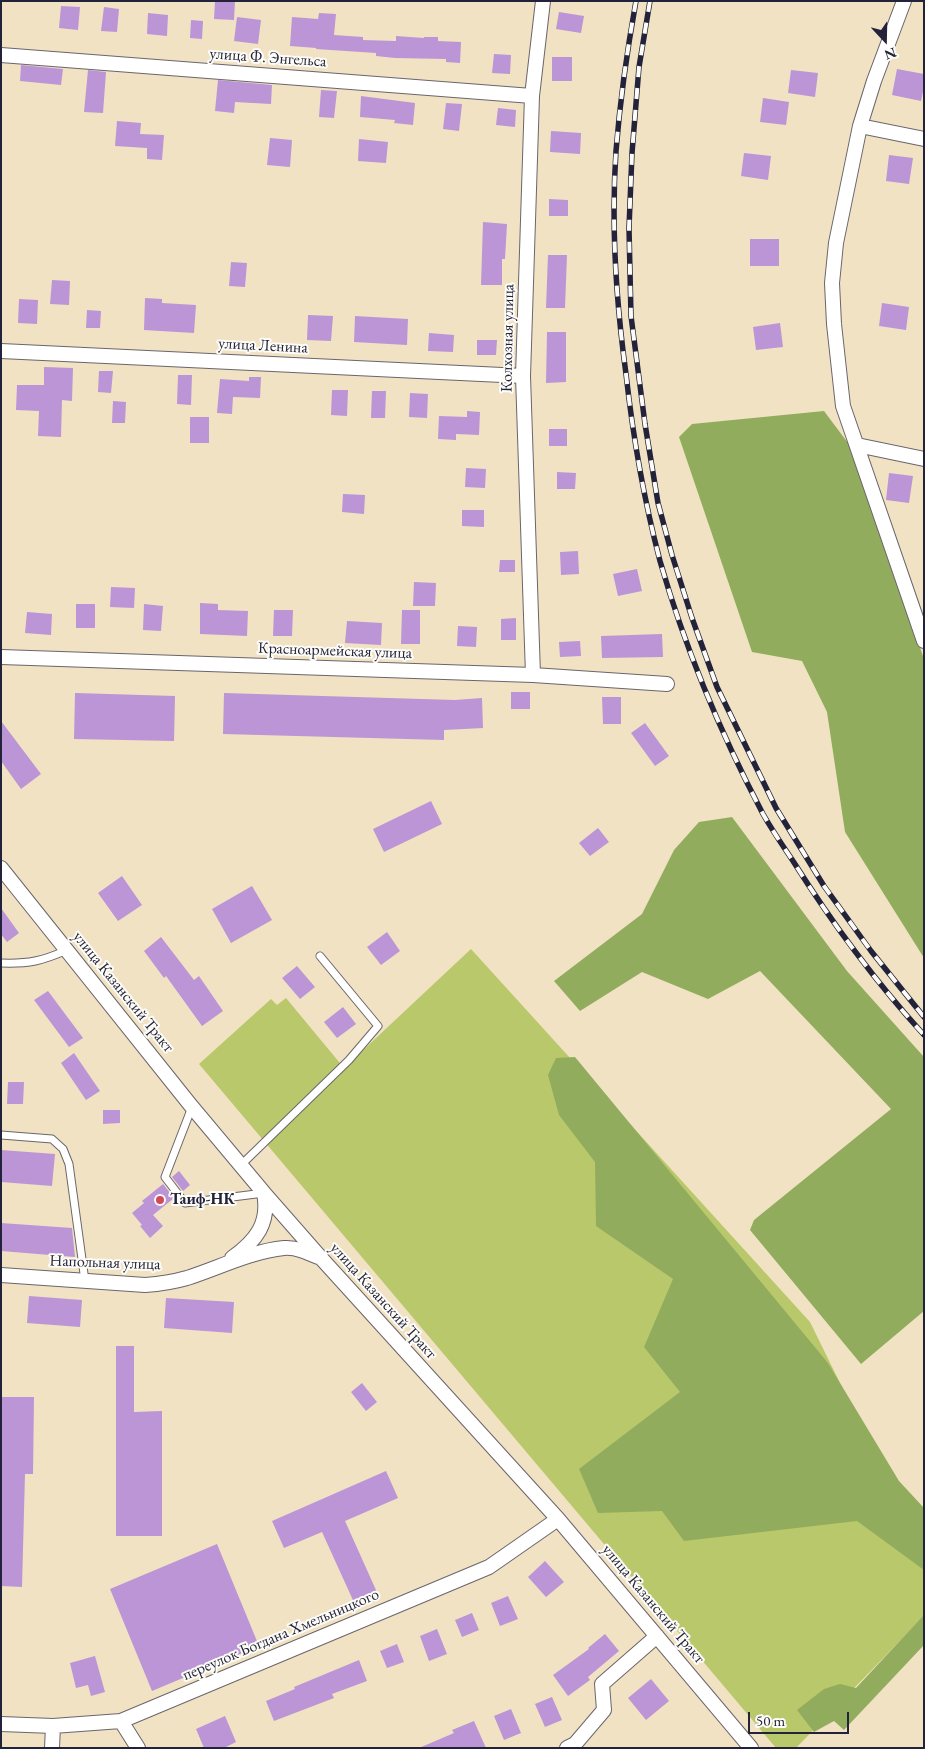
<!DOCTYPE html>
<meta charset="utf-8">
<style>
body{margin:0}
#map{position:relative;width:925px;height:1749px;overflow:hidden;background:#f1e2c4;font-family:"EB Garamond",serif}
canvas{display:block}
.frame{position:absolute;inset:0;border:2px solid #22223b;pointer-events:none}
.north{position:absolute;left:860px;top:15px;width:50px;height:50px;-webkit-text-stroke:4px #fdfcf7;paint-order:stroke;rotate:159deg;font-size:14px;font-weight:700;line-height:20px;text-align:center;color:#22223b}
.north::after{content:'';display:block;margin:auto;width:18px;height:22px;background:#22223b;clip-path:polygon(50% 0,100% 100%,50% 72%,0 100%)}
.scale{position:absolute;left:748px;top:1712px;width:101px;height:22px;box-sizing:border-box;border:2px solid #22223b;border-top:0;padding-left:6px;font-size:15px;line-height:18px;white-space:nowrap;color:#22223b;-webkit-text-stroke:4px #fdfcf7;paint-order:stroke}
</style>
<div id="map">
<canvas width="925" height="1749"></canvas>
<div class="frame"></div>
<div class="north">N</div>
<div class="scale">50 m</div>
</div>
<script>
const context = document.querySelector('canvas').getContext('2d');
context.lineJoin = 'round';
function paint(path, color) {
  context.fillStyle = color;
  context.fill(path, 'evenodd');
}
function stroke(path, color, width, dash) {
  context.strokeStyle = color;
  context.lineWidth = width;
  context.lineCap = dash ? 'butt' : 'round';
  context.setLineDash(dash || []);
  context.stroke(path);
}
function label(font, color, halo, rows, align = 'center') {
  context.font = font + ' "EB Garamond",serif';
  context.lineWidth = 4;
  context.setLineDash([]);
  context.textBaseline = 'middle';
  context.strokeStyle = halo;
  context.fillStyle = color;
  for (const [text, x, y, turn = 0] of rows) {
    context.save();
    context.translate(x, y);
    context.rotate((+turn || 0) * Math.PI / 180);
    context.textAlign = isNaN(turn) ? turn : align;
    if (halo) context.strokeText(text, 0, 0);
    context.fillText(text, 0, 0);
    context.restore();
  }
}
const green = new Path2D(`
 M471 949 810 1322 924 1554V1616L796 1748H776L199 1064 271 999 277 1005 286 998 344 1068Z`);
const forest = new Path2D(`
 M824 411 851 447 924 659V958L845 832 827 712 802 661 752 652 679 437 692 424Z
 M732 817 847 971 924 1057V1311L861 1364 750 1230 754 1220 891 1109 760 971 708 999 642 972 580 1011 554 981 642 914 674 850 699 822Z
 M575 1057 828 1363 899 1481 924 1508V1570L857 1521 684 1541 662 1511 598 1513 579 1469 680 1392 644 1347 673 1279 596 1226 595 1162 559 1115 548 1075 556 1058Z
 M924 1615V1645L844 1730 834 1721 814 1732 797 1710 824 1689 840 1684 856 1688Z`);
const building = new Path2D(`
 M215 1H235L234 20 214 19Z
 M61 6 80 7 78 30 59 28Z
 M104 7 119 9 117 32 101 31Z
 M559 12 584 16 581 33 556 29Z
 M148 13 168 15 167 36 147 34Z
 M319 13 336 14 334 35 363 37V40L396 41V36L424 38V37H438V41L461 42 460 63 446 62V59L395 58 376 56V53L316 49V48L290 46 292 17 318 19Z
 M237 17 261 20 258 44 234 41Z
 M191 20 203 21 202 39 190 38Z
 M494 54 511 55 510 74 492 73Z
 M552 57H572V81H552Z
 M21 65 63 69 61 85 20 81Z
 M897 69 924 74V87L921 101 892 95Z
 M88 70 106 72 103 113 84 112Z
 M791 70 818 73 815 97 788 93Z
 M218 80 272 85 271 104 235 102 234 113 215 111Z
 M321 90 337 91 334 118 319 117Z
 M361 96 415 103 413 125 394 123 395 120 360 117Z
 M763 98 789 102 786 125 760 122Z
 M446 103 462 104 459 131 443 129Z
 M498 108 516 110 515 127 496 125Z
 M117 121 141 123 140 134 164 135 162 160 147 159V148L115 146Z
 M551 131 581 133 580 154 550 152Z
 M270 138 292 140 290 167 267 165Z
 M359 139 388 142 386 163 358 161Z
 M744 153 771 156 768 180 741 176Z
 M889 155 913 158 909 184 886 181Z
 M549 199 568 200V216H549Z
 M483 222 507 224 505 259H502V285H481Z
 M750 239H779V266H750Z
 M548 255H567L565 308H546Z
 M231 262 247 263 245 287 229 286Z
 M52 280 70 281 69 305 50 304Z
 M145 298 162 299V303L196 305 194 333 144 330Z
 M19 299 38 300 37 324 18 323Z
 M882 303 909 307 906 330 879 326Z
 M87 310 101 311 100 328H86Z
 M308 315 333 316 331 341 307 340Z
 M355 316 408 319 407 345 354 342Z
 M780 323 783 347 756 350 753 327Z
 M547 332H566V382L546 383Z
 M429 333 454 335 453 352 428 351Z
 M477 340H497L496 355H477Z
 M44 367 73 368 72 401 62 400 61 437 38 436 39 411 16 410 17 385H44Z
 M99 371H113L111 393 98 392Z
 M178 375H192L191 405 177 404Z
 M249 377H261L260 398 233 397 232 414 217 413 220 379 249 381Z
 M332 390H348L347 416 331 415Z
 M372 391H386L385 418H371Z
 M410 393 428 394 427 418 409 417Z
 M113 401 126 402 125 423H112Z
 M467 411 480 412 479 435 456 434V440L438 439 439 416 467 417Z
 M190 417H209V443H190Z
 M549 429H567V446H549Z
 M466 468 486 469 485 488 465 487Z
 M557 472 576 473 575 489H557Z
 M889 473 913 476 909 503 886 500Z
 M343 494 365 495 364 514 342 512Z
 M462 510H484V527L462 526Z
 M578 551 579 574 561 575 560 552Z
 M500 560H515V572H499Z
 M637 569 642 591 618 596 613 574Z
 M414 582 436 583 435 606H413Z
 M111 587 135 588 134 608 110 607Z
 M200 603 218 604V610L248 611 247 636 200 634Z
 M76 604H95V628H76Z
 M144 604 163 606 161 631 143 630Z
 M274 610H293L292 636H273Z
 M402 610H420V644H401Z
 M27 612 52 614 51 635 25 633Z
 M516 618V640H501V619Z
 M347 621 382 623 381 645 345 643Z
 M458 626 477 627 476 647 457 646Z
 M662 634 663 657 602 658 601 636Z
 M580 641 581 656 560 657 559 642Z
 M511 692H530V709H511Z
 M75 693 175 696 174 741 74 739Z
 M224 693 455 700 482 698 483 728 444 730V740L223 734Z
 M602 697H621V724H603Z
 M1 721 41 774 21 789 1 761Z
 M645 723 669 756 655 766 631 733Z
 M431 801 442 824 384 852 373 829Z
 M598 828 609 842 590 856 579 843Z
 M122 876 142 905 118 921 98 893Z
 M252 886 272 920 231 943 212 909Z
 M1 908 19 933 7 942 1 934Z
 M387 932 400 951 381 965 367 947Z
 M161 937 194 980 199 976 223 1011 202 1026 166 976 164 978 144 951Z
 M297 966 315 987 300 999 282 978Z
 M48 991 83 1038 69 1047 34 1000Z
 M343 1007 356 1024 337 1038 324 1022Z
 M74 1053 100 1091 86 1100 61 1063Z
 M8 1082H24L23 1104H7Z
 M103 1110H120V1123L103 1124Z
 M1 1150 55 1154 52 1186 1 1182Z
 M179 1171 190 1185 183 1191 172 1177Z
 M163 1184 174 1198 153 1215 163 1226 150 1238 140 1226 142 1225 132 1213 144 1203 142 1201Z
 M1 1223 72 1228 75 1257 1 1251Z
 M29 1296 82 1300 80 1327 27 1323Z
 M166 1298 234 1302 232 1333 164 1328Z
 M116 1346H134V1412L162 1411V1536H116Z
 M362 1383 377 1402 366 1411 351 1392Z
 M1 1397H34L33 1474H25L22 1587 1 1586Z
 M386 1471 398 1498 345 1521 380 1599 357 1609 322 1532 284 1548 272 1521Z
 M217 1544 259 1646 152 1691 110 1589Z
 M545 1561 564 1582 546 1597 528 1577Z
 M508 1596 518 1619 500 1626 491 1603Z
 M472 1613 479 1630 462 1637 455 1620Z
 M437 1629 447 1654 429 1661 420 1636Z
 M605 1634 619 1651 588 1677 590 1680 568 1696 553 1675 589 1649 588 1648Z
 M397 1644 404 1662 387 1668 380 1651Z
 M95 1656 105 1692 91 1696 88 1685 76 1688 70 1663Z
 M359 1660 367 1681 332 1694 334 1698 274 1721 266 1701 295 1689 294 1687Z
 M651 1679 669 1701 646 1720 628 1698Z
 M552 1697 562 1720 545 1727 535 1704Z
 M511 1709 521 1733 504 1740 494 1716Z
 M225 1716 236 1742 224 1748H204L196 1729Z
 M474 1721 486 1748H419L454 1733 452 1730Z`);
const lane = new Path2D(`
 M1 963C29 964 42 961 67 950
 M192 1107 165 1177 185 1203 264 1193
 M1 1135 52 1139 63 1149 69 1164 85 1281
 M241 1165 349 1060 378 1026 320 956`);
const street = new Path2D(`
 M904 1 874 81 860 126 836 243 832 283 834 324 843 406 924 641
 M1 55 532 96
 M860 126 924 139
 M1 351 523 376
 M857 445 924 459
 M1 657 533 675 667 684
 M533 675 523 376 532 96 543 1
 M1 868 192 1107 264 1193 321 1258 558 1519 751 1748
 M232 1258C256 1241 270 1223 264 1193
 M1 1275 145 1285C159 1284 173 1282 187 1278 218 1268 252 1251 284 1248 296 1247 307 1252 318 1257
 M121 1721 138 1748
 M1 1724 53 1726 121 1721 489 1567 558 1519
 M52 1748 53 1726
 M567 1748 575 1744 604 1710 602 1684 657 1636`);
const rail = new Path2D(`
 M636 1C627 51 620 101 616 151 611 225 616 301 626 374 633 437 644 500 660 561 685 648 721 734 763 814 772 830 783 846 793 861 832 923 875 981 924 1035
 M650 1 639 67 632 153 629 228 631 316 645 424 658 503 672 555 692 618 717 687 776 808 824 886 871 951 924 1017`);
const markers = [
 [160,1200,5,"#d1495b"]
];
const streetNames = [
 ["улица Ф. Энгельса",268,58,4],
 ["Колхозная улица",508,338,-89],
 ["улица Ленина",263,346,3],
 ["Красноармейская улица",335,651,2],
 ["улица Казанский Тракт",123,992,51],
 ["Напольная улица",105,1263,2],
 ["улица Казанский Тракт",383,1301,48],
 ["улица Казанский Тракт",653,1604,50],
 ["переулок Богдана Хмельницкого",281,1635,-23]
];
const poiNames = [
 ["Таиф-НК",170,1200]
];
paint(green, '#b9c86a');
paint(forest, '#92ac5e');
paint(building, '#bb95d6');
stroke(lane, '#6a656b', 9);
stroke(street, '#6a656b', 16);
stroke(lane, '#fff', 7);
stroke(street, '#fff', 14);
stroke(rail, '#22223b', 5.5);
stroke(rail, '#fdfcf7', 4, [11]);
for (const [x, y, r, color] of markers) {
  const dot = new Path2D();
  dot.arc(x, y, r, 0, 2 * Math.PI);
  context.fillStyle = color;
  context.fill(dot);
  stroke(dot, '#fdfcf7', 2);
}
label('16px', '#22223b', '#fdfcf7', streetNames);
label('bold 16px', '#22223b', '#fdfcf7', poiNames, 'left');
</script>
